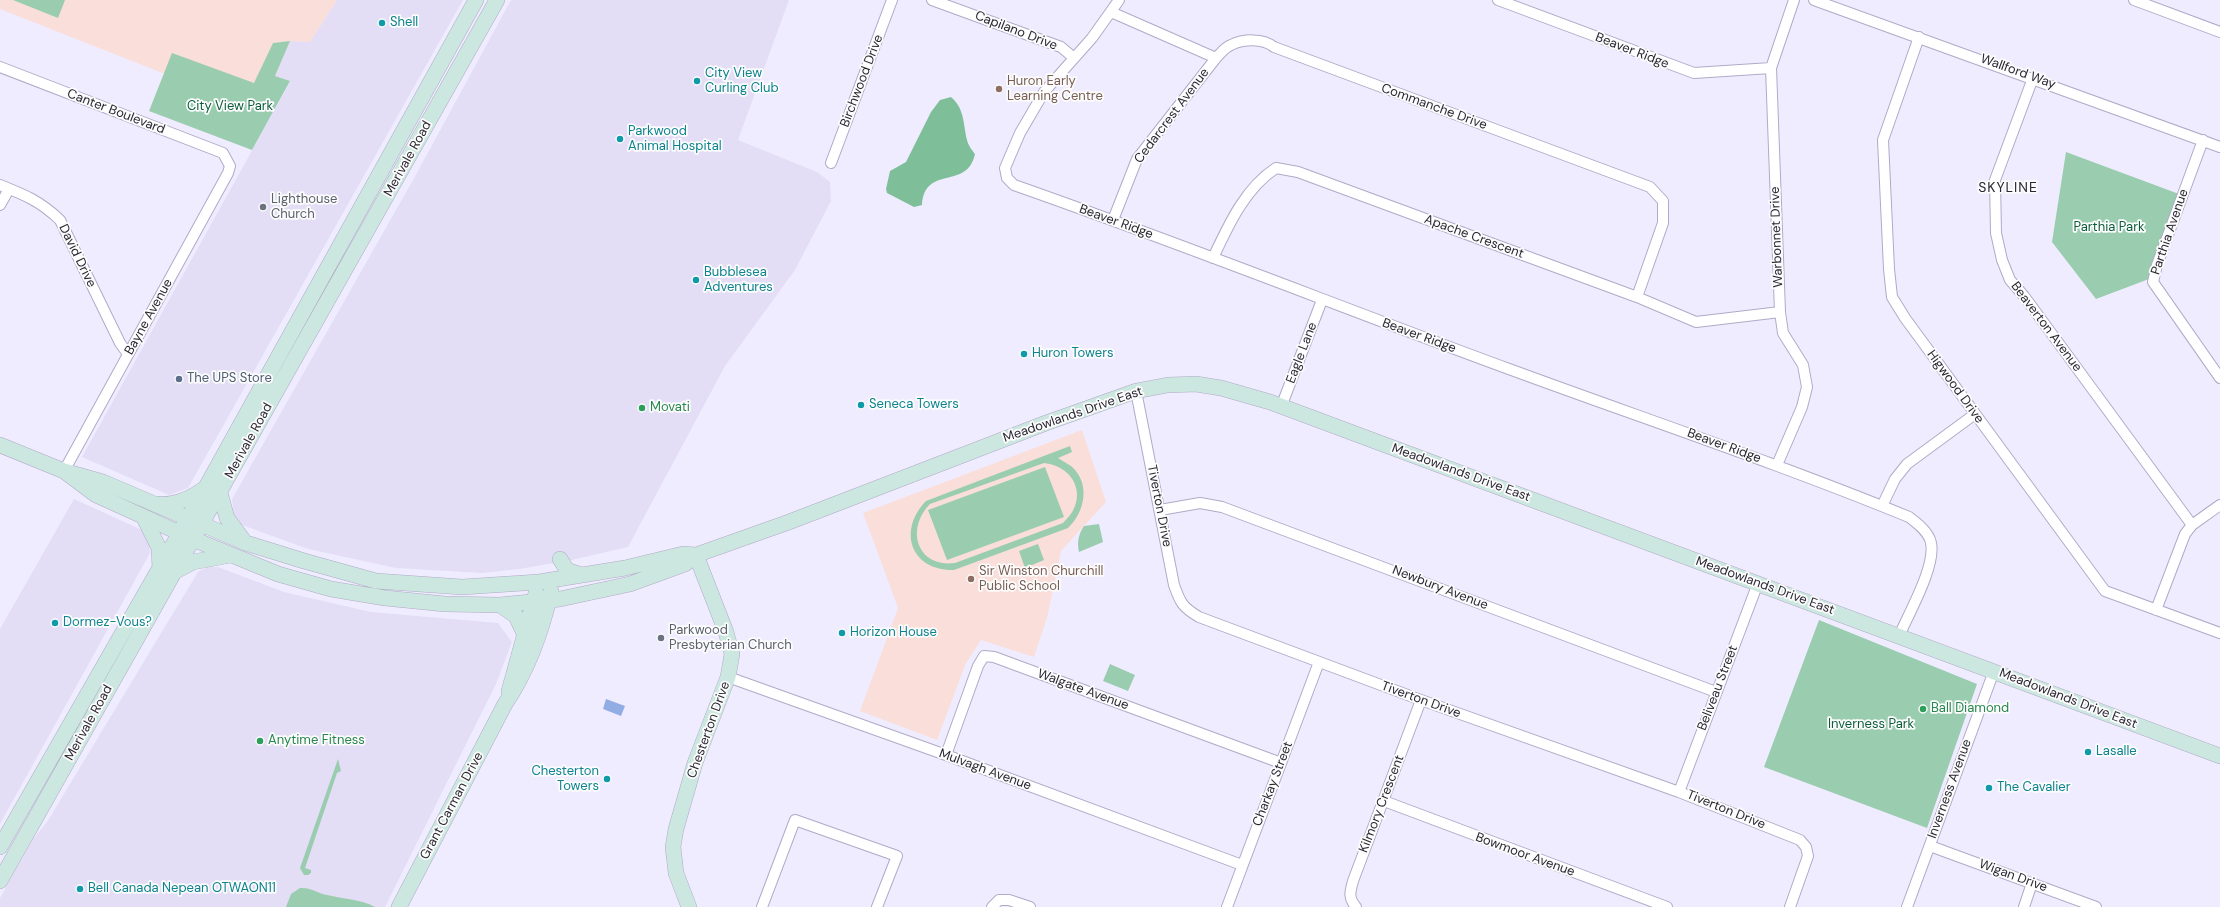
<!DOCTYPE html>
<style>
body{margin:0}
canvas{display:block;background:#f0ecff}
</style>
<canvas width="2220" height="907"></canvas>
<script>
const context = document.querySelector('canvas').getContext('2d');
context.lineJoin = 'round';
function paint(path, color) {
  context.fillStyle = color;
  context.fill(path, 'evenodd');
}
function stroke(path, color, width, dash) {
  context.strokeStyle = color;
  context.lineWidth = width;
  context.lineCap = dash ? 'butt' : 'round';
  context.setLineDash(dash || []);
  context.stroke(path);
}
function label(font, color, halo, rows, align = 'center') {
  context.font = font + ' "DM Sans",sans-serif';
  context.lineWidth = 3.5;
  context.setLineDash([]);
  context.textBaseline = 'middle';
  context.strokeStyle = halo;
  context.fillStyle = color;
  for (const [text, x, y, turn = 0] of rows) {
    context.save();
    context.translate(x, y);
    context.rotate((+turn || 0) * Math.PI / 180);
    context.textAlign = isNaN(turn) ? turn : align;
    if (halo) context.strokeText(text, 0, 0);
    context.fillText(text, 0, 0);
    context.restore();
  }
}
const built = new Path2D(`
 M337 0H463L188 488 169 495 82 457 290 82 275 76 290 41 310 42Z
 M511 0H789L738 140 817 172 830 182 831 201 795 270 725 366 628 547 572 560 519 569 482 573 396 568 308 549 242 525 234 514 232 499 413 180Z
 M74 499 142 530 149 542 150 553 0 824V629Z
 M207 567H218L284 592 371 612 498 623 512 642 496 684 385 907H0V898L34 838 47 822 198 572Z`);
const education = new Path2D(`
 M0 0H337L310 42 290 41 273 43 255 83 223 138 150 111 165 74 0 9Z
 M1082 430 1106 502 1061 551 1047 618 1034 657 981 640 966 663 937 740 860 711 898 608 863 513Z`);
const green = new Path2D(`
 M13 0H65L58 18Z
 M290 41 275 76 290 81 252 150 149 111 172 53 254 83 273 43Z
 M2066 152 2179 194 2149 279 2096 299 2052 242Z
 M1070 446 1072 452 1058 458C1062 461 1067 463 1071 466 1091 483 1085 512 1068 528L954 570C911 571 897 531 926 501ZM1044 463C1077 467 1089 500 1063 523L955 563C917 568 905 529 930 504Z
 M1045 467 1064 517 947 560 928 510Z
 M1099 524 1103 542 1079 552C1077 543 1078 535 1084 526Z
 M1038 544 1044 560 1025 568 1019 551Z
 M1819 620 1977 684 1927 828 1764 767Z
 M1110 664 1135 675 1128 691 1103 681Z
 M338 759 341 771 337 773 305 868 311 870V873L308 875H304L300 868Z
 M300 888C310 887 317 893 327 895 343 899 360 899 375 907H286L291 894Z`);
const forest = new Path2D(`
 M951 97C965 109 963 124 967 140 968 145 972 150 975 154 967 191 925 164 922 205L914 207 887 193 886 189 890 171 906 162 931 112 940 100Z`);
const water = new Path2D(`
 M606 699 625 706 621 716 603 709Z`);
const street = new Path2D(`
 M932 0 1061 47 1074 58
 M1119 0 1092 38 1044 92 1020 133 1005 168 1007 178 1014 185C1180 243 1343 308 1509 369 1642 418 1777 463 1909 517 1917 523 1929 532 1931 543 1936 566 1909 613 1899 636
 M1498 0 1694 73 1771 68
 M1814 0 2220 147
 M2134 0 2220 32
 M1111 12 1216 58
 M1919 37 1883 140 1889 269 1892 297 1905 318 2105 591 2220 633
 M0 67 223 153 230 166 228 173 64 471
 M2033 78 1995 180 1996 233 2002 260 2010 280 2024 296 2192 525
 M2203 140 2157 265 2153 282 2220 378
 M831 163 892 0
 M0 185C25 195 40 201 60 220L120 343 128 354
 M0 205 9 189
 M1113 220 1137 159 1216 58C1220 54 1225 47 1231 45 1243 39 1263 38 1274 47L1650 187 1663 201V223L1637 297
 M1213 258C1228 226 1245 188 1276 168L1298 172 1637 297 1696 322 1780 312
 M1136 391 1174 585C1180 602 1182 607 1199 617L1421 700 1679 792 1800 840 1806 847 1808 856 1790 907
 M1281 407 1322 300
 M1777 465 1802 407 1807 387 1803 365 1783 333 1780 312 1771 68 1794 0
 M1882 506 1895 479 1907 464 1975 414
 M1160 510 1200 503 1222 507 1716 692
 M2156 610 2185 534 2192 525 2220 505
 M728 677 946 755 1242 865
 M946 755 978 666 984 656 994 657 1281 763
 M1679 792 1758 583
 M1384 801 1667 907
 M1930 846 2096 907
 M762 907 795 820 897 856 877 907
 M992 907 999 900H1009L1030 907
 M1227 907 1319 662
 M1356 907C1348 898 1350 892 1353 881L1421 700
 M1907 907 1994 671
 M2024 907 2032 883`);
const secondary = new Path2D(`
 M0 445 64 471 103 482 246 543 304 561 376 581 462 587 539 582 625 568 683 554 696 555
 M64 471 96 495 193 539 278 574 331 589 385 598 445 604 500 605 560 599 630 584 685 564 696 555 789 522 1046 423 1136 391 1168 385 1196 384 1221 388 1270 402 2220 756
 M220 493 227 518 244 541
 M157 504C174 506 192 498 205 488
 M143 516 159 548 160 569
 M560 559 567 570 582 575
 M176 571 193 562 231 555
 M500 605 516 616 524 633
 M509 691 536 593
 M0 847 206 487 476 0
 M0 881 497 0
 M399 907 505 704C528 670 542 631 551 591
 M689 907 676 873 673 847 676 829 695 763 728 677 732 654 726 632 696 555`);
const markers = [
 [382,23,4,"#0f9aa8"],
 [697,81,4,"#0f9aa8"],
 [999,89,4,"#8d6e63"],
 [620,139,4,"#0f9aa8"],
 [263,207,4,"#6b7280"],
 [696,280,4,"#0f9aa8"],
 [1024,354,4,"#0f9aa8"],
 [179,379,4,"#5c6f8a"],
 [861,405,4,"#0f9aa8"],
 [642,408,4,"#2e9e5b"],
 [971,579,4,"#8d6e63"],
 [55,623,4,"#0f9aa8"],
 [842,633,4,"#0f9aa8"],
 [661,638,4,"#6b7280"],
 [1923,709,4,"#2e9e5b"],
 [260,741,4,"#2e9e5b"],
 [2088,752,4,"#0f9aa8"],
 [607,779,4,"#0f9aa8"],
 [1989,788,4,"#0f9aa8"],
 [80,889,4,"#0f9aa8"]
];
const cultureNames = [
 ["Shell",390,23],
 ["City View",705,74],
 ["Curling Club",705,89],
 ["Parkwood",628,132],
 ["Animal Hospital",628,147],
 ["Bubblesea",704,273],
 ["Adventures",704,288],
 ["Huron Towers",1032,354],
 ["Seneca Towers",869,405],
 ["Dormez-Vous?",63,623],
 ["Horizon House",850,633],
 ["Lasalle",2096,752],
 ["Chesterton",599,772,"right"],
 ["Towers",599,787,"right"],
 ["The Cavalier",1997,788],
 ["Bell Canada Nepean OTWAON11",88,889]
];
const streetNames = [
 ["Capilano Drive",1016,31,21],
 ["Beaver Ridge",1632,51,21],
 ["Wallford Way",2018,72,20],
 ["Birchwood Drive",862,81,-69],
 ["Commanche Drive",1434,107,20],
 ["Canter Boulevard",116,112,21],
 ["Cedarcrest Avenue",1172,116,-53],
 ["Merivale Road",408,159,-61],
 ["Beaver Ridge",1116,222,20],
 ["Parthia Avenue",2170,232,-71],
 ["Apache Crescent",1474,237,20],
 ["Warbonnet Drive",1777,237,-92],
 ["David Drive",77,256,64],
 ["Bayne Avenue",149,317,-61],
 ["Beaverton Avenue",2046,327,53],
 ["Beaver Ridge",1419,336,20],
 ["Eagle Lane",1302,353,-69],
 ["Higwood Drive",1955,387,54],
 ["Meadowlands Drive East",1073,415,-19],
 ["Merivale Road",249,441,-61],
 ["Beaver Ridge",1724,446,20],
 ["Meadowlands Drive East",1461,473,20],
 ["Tiverton Drive",1159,506,79],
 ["Meadowlands Drive East",1765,586,20],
 ["Newbury Avenue",1440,588,21],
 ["Beliveau Street",1718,688,-69],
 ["Walgate Avenue",1083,690,20],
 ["Meadowlands Drive East",2068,699,21],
 ["Tiverton Drive",1421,700,20],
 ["Merivale Road",89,723,-61],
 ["Chesterton Drive",709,730,-70],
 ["Mulvagh Avenue",985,770,20],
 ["Charkay Street",1273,784,-69],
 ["Inverness Avenue",1950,789,-70],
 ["Kilmory Crescent",1382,804,-69],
 ["Grant Carman Drive",452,806,-62],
 ["Tiverton Drive",1726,810,22],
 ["Bowmoor Avenue",1525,855,20],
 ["Wigan Drive",2013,876,20]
];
const educationNames = [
 ["Huron Early",1007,82],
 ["Learning Centre",1007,97],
 ["Sir Winston Churchill",979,572],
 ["Public School",979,587]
];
const parkNames = [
 ["City View Park",230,107],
 ["Parthia Park",2109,228],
 ["Inverness Park",1871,725]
];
const worshipNames = [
 ["Lighthouse",271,200],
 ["Church",271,215],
 ["Parkwood",669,631],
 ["Presbyterian Church",669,646]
];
const serviceNames = [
 ["The UPS Store",187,379]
];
const leisureNames = [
 ["Movati",650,408],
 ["Ball Diamond",1931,709],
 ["Anytime Fitness",268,741]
];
const neighbourhoodNames = [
 ["SKYLINE",2008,188]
];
paint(built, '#e3def5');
paint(education, '#f9deda');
paint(green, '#9accaf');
paint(forest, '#7ebf9a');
paint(water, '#91ade4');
stroke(street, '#b0aac7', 12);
stroke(secondary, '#b0aac7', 16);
stroke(street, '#fff', 10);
stroke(secondary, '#cce7df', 15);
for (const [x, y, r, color] of markers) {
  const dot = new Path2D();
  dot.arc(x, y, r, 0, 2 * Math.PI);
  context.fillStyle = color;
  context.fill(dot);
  stroke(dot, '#fcfcfc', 1.5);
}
label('13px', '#0d838f', '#fcfcfc', cultureNames, 'left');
label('13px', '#2a2732', '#fcfcfc', streetNames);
label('13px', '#785e54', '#fcfcfc', educationNames, 'left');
label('13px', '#0c5d3b', '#fcfcfc', parkNames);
label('13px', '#5b616d', '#fcfcfc', worshipNames, 'left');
label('13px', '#4e5e75', '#fcfcfc', serviceNames, 'left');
label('13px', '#27864d', '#fcfcfc', leisureNames, 'left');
context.letterSpacing = '1px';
label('14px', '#2a2732', '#fcfcfc', neighbourhoodNames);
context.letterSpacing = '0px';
</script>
